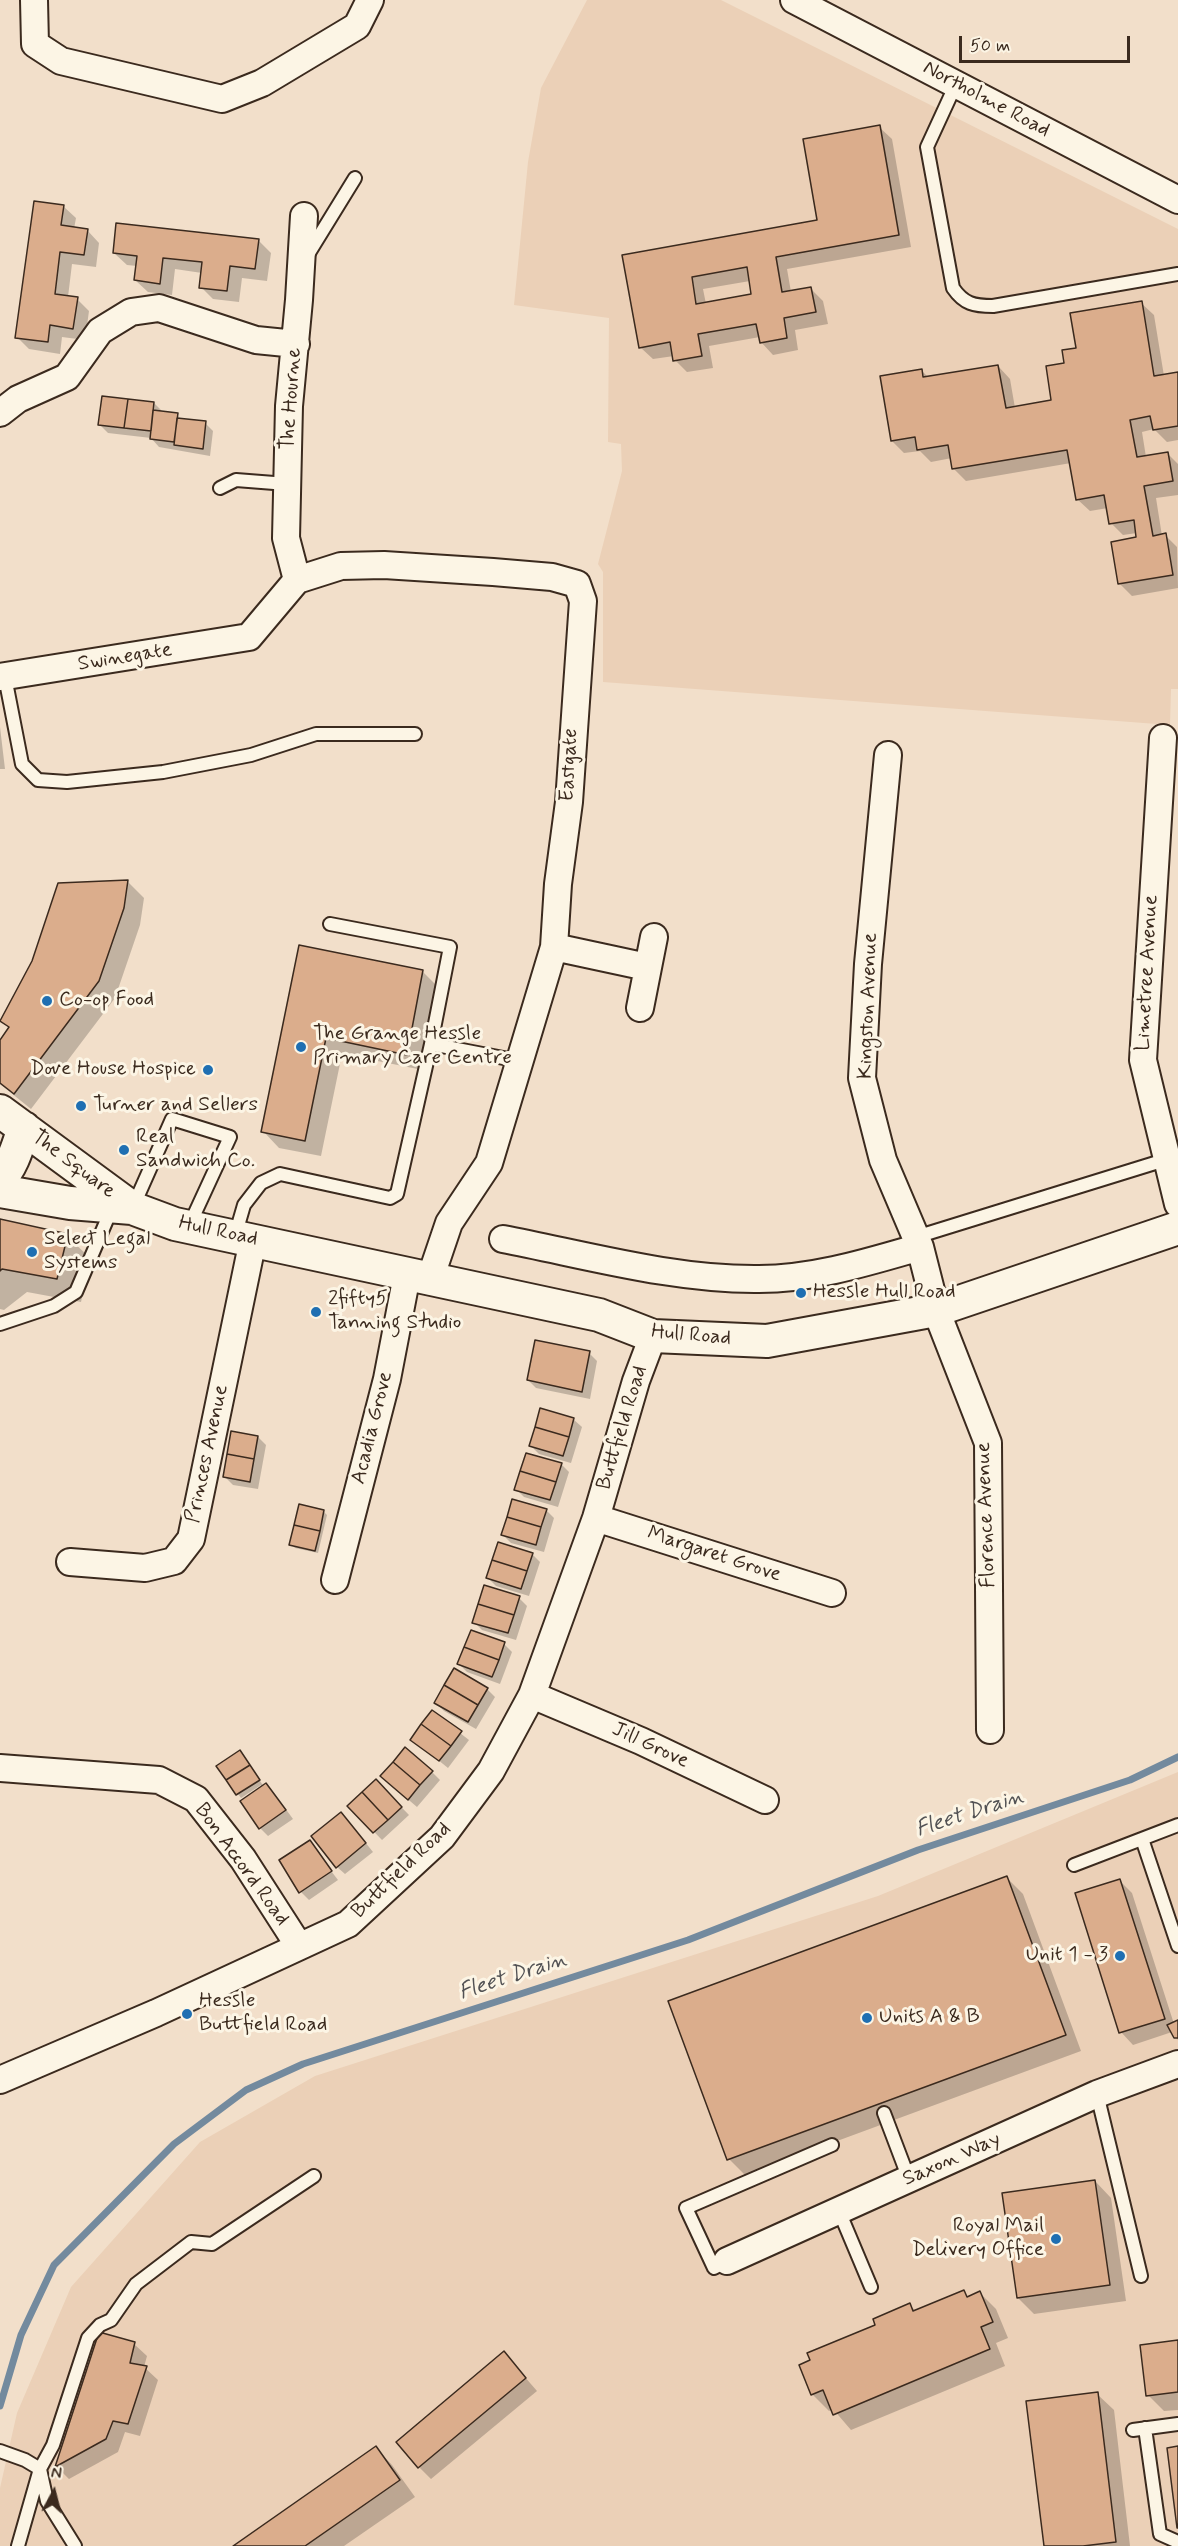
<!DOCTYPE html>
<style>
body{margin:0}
#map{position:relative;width:1178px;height:2546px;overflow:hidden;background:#f2dfca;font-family:Mynerve,sans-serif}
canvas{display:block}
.north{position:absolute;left:24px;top:2462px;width:60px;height:60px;-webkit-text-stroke:4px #fcf5e5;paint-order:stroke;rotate:7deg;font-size:16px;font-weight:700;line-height:24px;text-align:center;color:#3b2a1e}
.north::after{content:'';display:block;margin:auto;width:21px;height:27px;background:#3b2a1e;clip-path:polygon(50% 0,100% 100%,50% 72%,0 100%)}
.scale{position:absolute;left:959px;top:36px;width:171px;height:27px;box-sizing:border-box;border:3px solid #3b2a1e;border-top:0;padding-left:8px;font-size:18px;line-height:21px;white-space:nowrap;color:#3b2a1e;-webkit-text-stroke:4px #fcf5e5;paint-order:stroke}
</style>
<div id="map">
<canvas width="1178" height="2546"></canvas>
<div class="north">N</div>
<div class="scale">50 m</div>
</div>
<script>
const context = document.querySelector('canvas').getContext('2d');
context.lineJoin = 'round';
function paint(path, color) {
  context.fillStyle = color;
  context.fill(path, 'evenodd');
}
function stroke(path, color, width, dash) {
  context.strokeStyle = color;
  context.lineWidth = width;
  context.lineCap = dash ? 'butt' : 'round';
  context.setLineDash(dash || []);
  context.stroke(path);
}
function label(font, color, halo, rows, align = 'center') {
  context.font = font + ' Mynerve,sans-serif';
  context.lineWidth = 6;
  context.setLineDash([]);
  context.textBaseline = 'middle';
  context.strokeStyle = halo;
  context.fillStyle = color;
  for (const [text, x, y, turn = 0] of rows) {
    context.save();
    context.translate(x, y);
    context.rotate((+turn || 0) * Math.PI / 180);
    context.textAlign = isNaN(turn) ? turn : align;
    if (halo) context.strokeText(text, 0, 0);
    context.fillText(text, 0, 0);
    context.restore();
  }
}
const built = new Path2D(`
 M587 0H721L1178 229V689H1171L1170 725 603 682V572L598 564 622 471 621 444 608 442 609 318 514 305 528 162 541 88Z
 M1178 1772V2546H0V2488L17 2413 71 2287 200 2142 315 2076 878 1896Z`);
const shadow = new Path2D(`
 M879 127 892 139 911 247 787 269 791 292 811 289 823 301 828 324 795 330 798 350 773 355 761 342 760 337 709 346 713 368 687 372 675 360 674 356 653 359 640 347 624 256 819 221ZM750 281 753 296 706 304 703 289Z
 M63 206 76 218 74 229 87 230 99 243 96 267 72 264 68 297 77 299 89 311 85 340 62 337 60 354 29 349 17 337Z
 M258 240 271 253 267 281 242 278 239 302 213 299 201 287 202 273 175 269 172 295 148 292 135 280 137 266 127 265 114 253Z
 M1141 303 1154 315 1164 376 1178 373V440L1167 442 1154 429 1142 432 1146 457 1168 454 1178 464V495L1156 498 1162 536 1165 535 1177 547 1178 588 1132 596 1119 583 1138 538 1137 533 1123 535 1111 523 1108 508 1090 511 1077 499 1071 463 966 481 954 469 952 458 931 462 920 451 904 453 892 441 921 370 929 378 998 366 1010 379 1015 408 1053 402 1066 364 1078 349Z
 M154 403 162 411 177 415 182 420 205 423 213 431 210 456 159 447 151 438 108 433 100 425Z
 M0 727 5 769H0Z
 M128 882 144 898 140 925 115 998 31 1109 0 1084V1042L10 1029 1 1021Z
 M300 947 423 972 439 988 423 1070 342 1054 321 1156 279 1148 263 1131Z
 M0 1221 67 1236 91 1259 81 1302 27 1292 4 1310 0 1309Z
 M589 1353 597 1361 590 1399 536 1388 528 1380Z
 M573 1419 582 1427 571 1463 539 1454 531 1446Z
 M258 1437 266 1445 258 1489 233 1485 225 1477Z
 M561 1464 569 1472 558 1507 524 1497 516 1489Z
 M546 1510 554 1518 544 1552 511 1543 503 1535Z
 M324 1512 327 1515 318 1553 295 1548 291 1544Z
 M532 1554 540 1562 529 1596 496 1586 488 1578Z
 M519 1598 527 1606 516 1640 482 1630 474 1622Z
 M504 1644 512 1652 500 1684 467 1672 459 1664Z
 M487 1689 495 1697 476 1729 444 1711 436 1703Z
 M433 1712 469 1740 448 1768 412 1739Z
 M243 1755 264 1787 266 1785 274 1793 293 1819 268 1836 260 1828 261 1785 241 1798 218 1766Z
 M432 1772 440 1780 417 1807 390 1784Z
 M376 1781 409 1815 382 1840 349 1806Z
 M349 1822 373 1852 345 1874 337 1867Z
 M309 1842 338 1880 309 1900 301 1892 281 1861Z
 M1007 1878 1023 1894 1081 2051 745 2175 729 2159Z
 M1120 1881 1132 1893 1174 2024 1178 2022V2040L1172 2032 1133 2045 1121 2032Z
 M1095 2181 1111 2198 1126 2301 1034 2314 1018 2298Z
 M963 2292 969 2298 980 2293 996 2309 1008 2338 996 2343 1005 2366 851 2430 833 2409 829 2411 813 2395 801 2366 877 2326 909 2305 916 2311Z
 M100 2334 134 2344 147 2356 144 2367 158 2380 140 2436 125 2432 118 2452 69 2479 57 2467Z
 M1178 2341V2410L1164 2411 1148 2395Z
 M504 2353 537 2391 431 2479 419 2467Z
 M1097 2394 1114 2410 1130 2546H1045Z
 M376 2448 392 2465 415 2497 344 2546H235Z`);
const stream = new Path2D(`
 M0 2406 21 2335 54 2265 174 2144 246 2090 303 2064 688 1940 918 1850 1130 1780 1178 1757`);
const building = new Path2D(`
 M880 125 899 235 776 257 782 292 811 287 816 312 784 318 787 338 760 343 756 324 698 334 702 356 673 361 670 342 639 348 622 255 817 220 803 139ZM747 267 751 294 696 304 692 277Z
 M34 201 64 205 61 225 88 229 84 255 60 252 55 294 78 297 73 329 50 325 48 342 15 338Z
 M116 223 259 239 255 269 230 266 227 291 199 288 202 262 163 258 160 284 134 280 137 256 113 253Z
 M1142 301 1154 376 1178 372V426L1153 430 1150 416 1130 420 1137 457 1168 452 1173 481 1144 486 1153 536 1166 533 1173 575 1118 584 1111 542 1136 537 1134 520 1109 524 1104 495 1076 500 1067 450 952 469 948 445 917 450 915 437 891 441 880 376 922 369 923 377 998 365 1006 408 1051 400 1046 366 1064 363 1062 350 1076 348 1070 313Z
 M102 396 128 399 124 428 98 425Z
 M128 399 154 402 151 431 124 428Z
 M153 410 178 413 174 442 150 439Z
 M177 418 206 421 203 449 174 445Z
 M128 880 124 908 99 981 14 1094 0 1083V1040L9 1027 0 1021 32 961 58 883Z
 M299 945 423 970 407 1055 326 1038 305 1141 261 1132Z
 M0 1219 68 1234 57 1279 2 1269 0 1271Z
 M535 1340 590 1351 582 1392 527 1380Z
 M540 1408 574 1418 569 1437 535 1427Z
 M535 1427 569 1437 563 1456 529 1446Z
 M231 1431 258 1436 254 1459 227 1454Z
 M526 1453 562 1463 556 1482 520 1471Z
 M227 1454 254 1459 250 1482 223 1477Z
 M520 1471 556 1482 550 1500 514 1490Z
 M512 1499 547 1509 541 1527 507 1517Z
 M299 1504 324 1510 320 1531 294 1525Z
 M507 1517 541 1527 536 1545 501 1535Z
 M294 1525 320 1531 315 1551 289 1545Z
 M498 1542 533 1553 527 1571 492 1560Z
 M492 1560 527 1571 521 1589 486 1578Z
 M484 1585 520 1596 514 1615 478 1604Z
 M478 1604 514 1615 508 1633 472 1623Z
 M471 1630 505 1642 499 1660 464 1647Z
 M464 1647 499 1660 492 1677 457 1664Z
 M454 1668 488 1688 478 1705 444 1685Z
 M444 1685 478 1705 468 1722 434 1703Z
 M432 1710 462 1731 451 1746 421 1724Z
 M421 1724 451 1746 439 1761 410 1740Z
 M405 1747 433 1771 420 1785 393 1762Z
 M240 1750 250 1765 226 1780 216 1766Z
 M393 1762 420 1785 408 1800 380 1776Z
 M250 1765 260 1780 236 1795 226 1780Z
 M376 1779 402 1807 388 1820 362 1792Z
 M266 1783 286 1810 259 1829 240 1801Z
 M362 1792 388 1820 373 1833 347 1806Z
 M341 1812 366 1843 336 1868 311 1836Z
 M310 1840 332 1871 299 1893 279 1860Z
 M1007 1876 1066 2035 727 2160 668 2001Z
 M1120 1879 1165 2019 1119 2033 1075 1893Z
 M1178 2020V2038H1174L1167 2025Z
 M1095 2180 1110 2285 1017 2298 1002 2193Z
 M964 2290 967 2297 980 2291 993 2322 981 2327 990 2349 833 2415 823 2390 811 2395 799 2365 810 2360 807 2353 875 2325 873 2319 910 2303 913 2311Z
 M99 2332 135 2342 130 2363 147 2366 128 2424 113 2421 106 2439 55 2467Z
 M1178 2340V2392L1146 2396 1140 2345Z
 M504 2351 526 2378 418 2468 396 2442Z
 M1098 2392 1116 2542 1083 2546H1044L1026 2401Z
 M376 2446 400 2480 305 2546H233Z
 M1178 2446V2528H1177L1167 2448Z`);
const service = new Path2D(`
 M956 84 927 147 953 288C964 304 974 306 993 306L1178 274
 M307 256 355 178
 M220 488 236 480 287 484
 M5 677 22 764 38 780 67 782 163 772 251 755 316 734H415
 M330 924 450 947 431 1044
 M133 1207 172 1119 230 1137 189 1226
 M235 1236 244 1205 261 1183 280 1174 390 1198 397 1194 431 1044 519 1061
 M916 1237 1168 1159
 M0 1324 54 1306 76 1292 112 1208
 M1142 1839 1178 1946
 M1074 1865 1178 1825
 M1097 2094 1141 2276
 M884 2113 909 2179
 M839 2211 871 2287
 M727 2261 714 2268 686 2208 832 2145
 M1145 2428 1160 2534 1178 2542
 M1133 2430 1178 2424
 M0 2451 25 2460 40 2469 53 2445 88 2338 100 2325 111 2320 136 2284 191 2242 212 2244 314 2176
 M18 2546 40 2469 47 2501 75 2546`);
const minor = new Path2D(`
 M34 0 35 44 61 61 222 99 262 83 357 26 370 0
 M794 0 1178 200
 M0 413 18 399 67 377 100 331 131 312 159 308 256 340 296 344
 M297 580 286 538 289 406 299 300 304 216
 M0 677 249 637 297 580 341 566 384 565 493 572 552 577 577 584 583 601 569 802 558 884 554 947 489 1163 449 1223 430 1279
 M1163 738 1143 1060 1178 1204
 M888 755 868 964 862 1078 883 1160 920 1247 936 1310 988 1443 990 1730
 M554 947 647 967
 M640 1008 654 937
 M503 1239C586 1255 674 1280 759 1279 814 1279 868 1262 920 1247
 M596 1518 832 1593
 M70 1562 145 1568 174 1561 191 1539 253 1240
 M335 1580 387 1379 407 1275
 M532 1695 641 1741 765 1800
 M0 1768 159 1780 196 1799 243 1859 299 1946
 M0 2080 156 2013 348 1924 442 1837 491 1771 532 1695 596 1518 636 1381 653 1336
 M727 2261 1097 2094 1178 2064`);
const tertiary = new Path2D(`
 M0 1111 132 1208
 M0 1179C13 1165 18 1145 24 1128
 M0 1191 70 1203 132 1208 175 1224 599 1315 653 1336 767 1341 936 1310 1178 1228`);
const markers = [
 [47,1001,6,"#1f6fb2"],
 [301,1047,6,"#1f6fb2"],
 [208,1070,6,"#1f6fb2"],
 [81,1106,6,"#1f6fb2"],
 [124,1150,6,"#1f6fb2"],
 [32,1252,6,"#1f6fb2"],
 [801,1293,6,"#1f6fb2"],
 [316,1312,6,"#1f6fb2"],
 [1120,1956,6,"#1f6fb2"],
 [187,2014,6,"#1f6fb2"],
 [867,2018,6,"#1f6fb2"],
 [1056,2239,6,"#1f6fb2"]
];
const streetNames = [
 ["Northolme Road",986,100,28],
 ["The Hourne",292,399,-86],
 ["Swinegate",125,658,-9],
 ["Eastgate",570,765,-87],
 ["Limetree Avenue",1148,973,-87],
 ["Kingston Avenue",869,1006,-88],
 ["The Square",73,1165,37],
 ["Hull Road",218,1232,12],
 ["Hull Road",691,1336,5],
 ["Acadia Grove",373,1428,-76],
 ["Buttfield Road",623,1428,-73],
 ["Princes Avenue",208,1454,-78],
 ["Florence Avenue",987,1515,-92],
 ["Margaret Grove",714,1555,18],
 ["Jill Grove",650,1746,25],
 ["Bon Accord Road",241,1865,54],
 ["Buttfield Road",402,1871,-44],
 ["Saxon Way",952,2160,-24]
];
const poiNames = [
 ["Co-op Food",59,1001],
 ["The Grange Hessle",313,1035],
 ["Primary Care Centre",313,1059],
 ["Dove House Hospice",196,1070,"right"],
 ["Turner and Sellers",93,1106],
 ["Real",136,1138],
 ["Sandwich Co.",136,1162],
 ["Select Legal",44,1240],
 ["Systems",44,1264],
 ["Hessle Hull Road",813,1293],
 ["2fifty5",328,1300],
 ["Tanning Studio",328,1324],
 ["Unit 1 - 3",1108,1956,"right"],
 ["Hessle",199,2002],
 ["Buttfield Road",199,2026],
 ["Units A & B",879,2018],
 ["Royal Mail",1044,2227,"right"],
 ["Delivery Office",1044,2251,"right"]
];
const waterNames = [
 ["Fleet Drain",970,1814,-18],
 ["Fleet Drain",513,1977,-18]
];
paint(built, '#ebd0b7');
paint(shadow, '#0003');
stroke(stream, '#738a9e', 7);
paint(building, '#dbad8c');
stroke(building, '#3b2a1e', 1.5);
stroke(service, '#3b2a1e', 16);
stroke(minor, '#3b2a1e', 30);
stroke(tertiary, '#3b2a1e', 36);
stroke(service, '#fcf5e5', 12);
stroke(minor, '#fcf5e5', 26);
stroke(tertiary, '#fcf5e5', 32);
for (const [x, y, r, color] of markers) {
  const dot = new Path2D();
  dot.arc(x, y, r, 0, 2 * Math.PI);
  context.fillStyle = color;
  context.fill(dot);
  stroke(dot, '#fcf5e5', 2);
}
label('21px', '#3b2a1e', '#fcf5e5', streetNames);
label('21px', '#3b2a1e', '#fcf5e5', poiNames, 'left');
label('italic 22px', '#525254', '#fcf5e5', waterNames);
</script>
